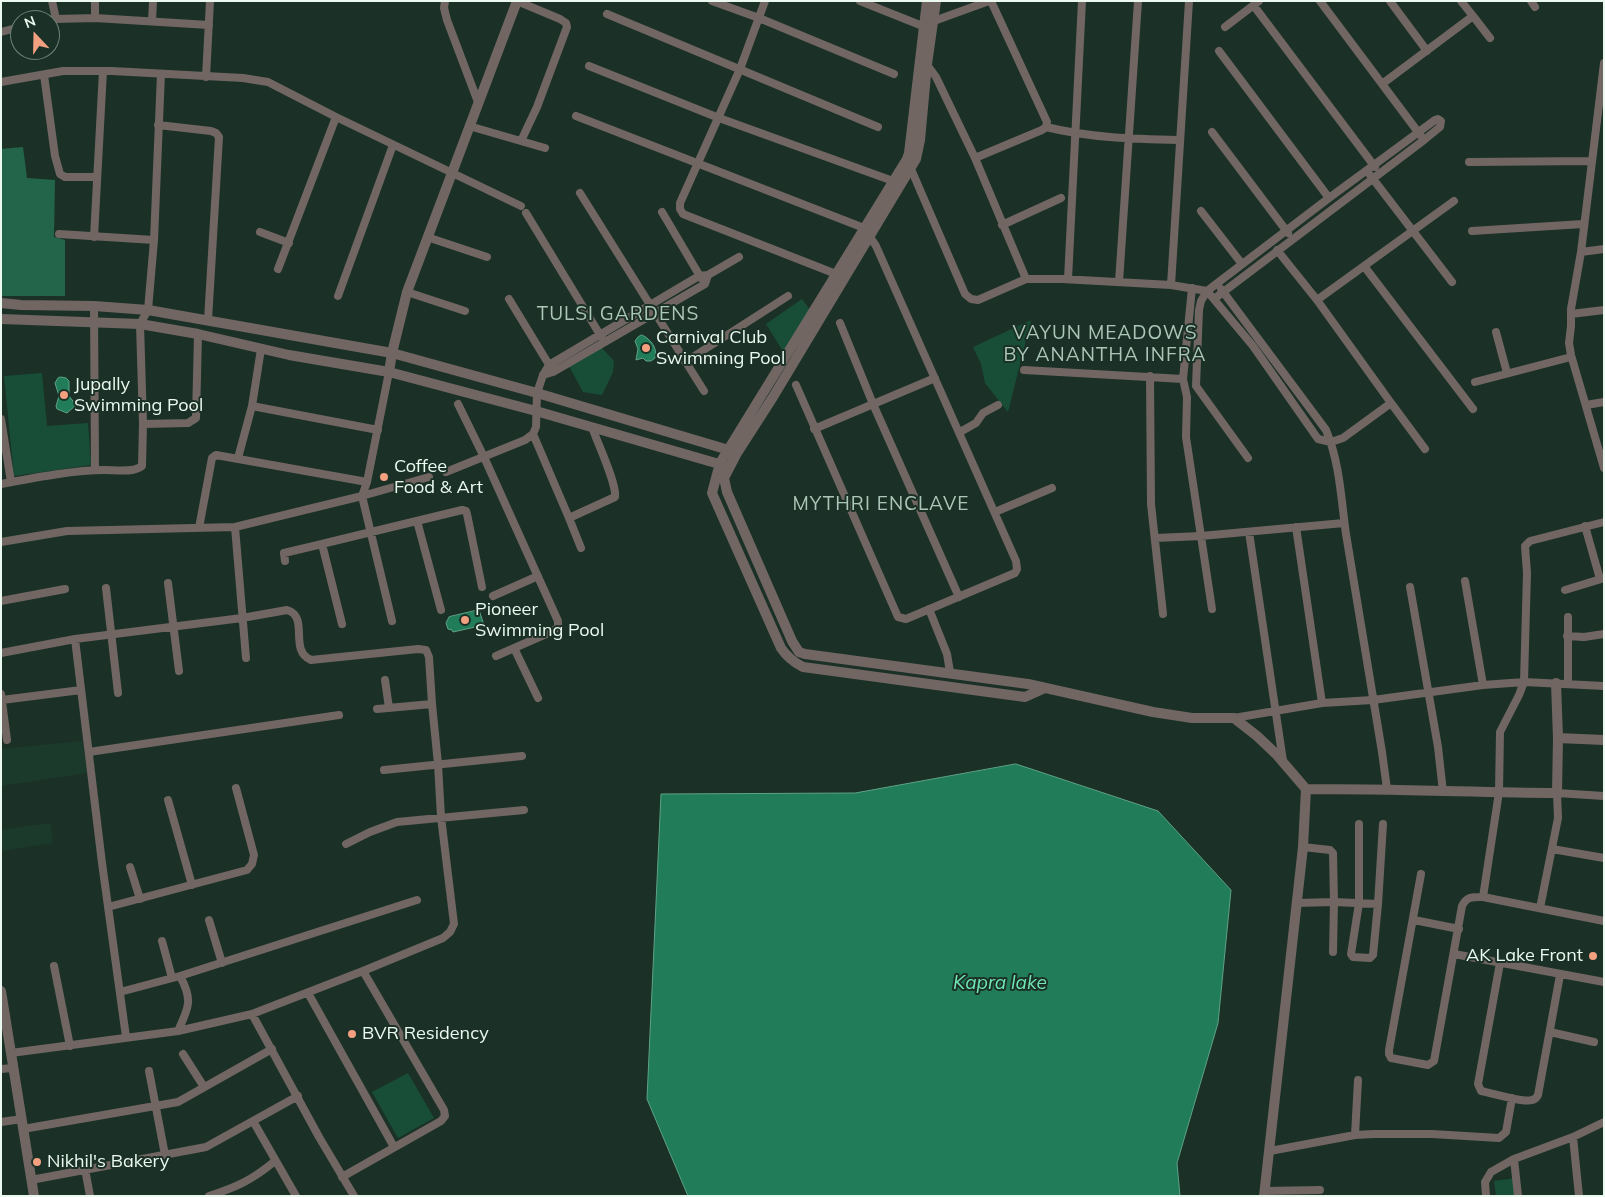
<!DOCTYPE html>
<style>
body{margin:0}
#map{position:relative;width:1605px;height:1197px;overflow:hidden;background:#1b3127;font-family:Mulish,sans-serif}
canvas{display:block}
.frame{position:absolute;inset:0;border:2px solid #ebf9f1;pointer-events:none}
.north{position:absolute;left:10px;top:10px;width:50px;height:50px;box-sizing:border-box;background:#1b3127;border:1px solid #6e8178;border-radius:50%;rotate:339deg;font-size:14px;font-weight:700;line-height:20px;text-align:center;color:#ebf9f1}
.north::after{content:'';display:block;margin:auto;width:18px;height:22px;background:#f3a081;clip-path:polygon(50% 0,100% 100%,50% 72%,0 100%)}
</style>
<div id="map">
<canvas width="1605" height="1197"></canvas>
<div class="frame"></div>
<div class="north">N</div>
</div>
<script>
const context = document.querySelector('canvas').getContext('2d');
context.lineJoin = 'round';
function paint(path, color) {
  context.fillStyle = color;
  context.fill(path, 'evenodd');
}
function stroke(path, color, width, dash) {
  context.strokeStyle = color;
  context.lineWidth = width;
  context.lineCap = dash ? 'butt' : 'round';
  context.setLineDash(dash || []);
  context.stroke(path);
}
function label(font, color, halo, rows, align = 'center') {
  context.font = font + ' Mulish,sans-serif';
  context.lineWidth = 4;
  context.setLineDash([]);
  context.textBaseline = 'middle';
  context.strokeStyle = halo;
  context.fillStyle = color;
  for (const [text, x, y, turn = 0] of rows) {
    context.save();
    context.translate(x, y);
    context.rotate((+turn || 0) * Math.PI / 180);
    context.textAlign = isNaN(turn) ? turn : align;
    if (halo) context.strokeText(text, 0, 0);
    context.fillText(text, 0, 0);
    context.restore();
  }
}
const built = new Path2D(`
 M82 741 87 773 1 786V749Z
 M50 823 53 843 1 851V830Z`);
const green = new Path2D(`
 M802 299 810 310 784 353 766 324Z
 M1031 320 1008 412 985 383 981 364 973 347Z
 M601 347 614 361 613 372 602 395 583 392 569 366Z
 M42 373 47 426 88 423 91 465 14 476 4 376Z
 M408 1073 434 1118 398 1138 372 1092Z
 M1516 1178 1518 1196H1496L1494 1181Z`);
const forest = new Path2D(`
 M23 147 27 178 55 180 54 237 65 240V296H1V149Z`);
const water = new Path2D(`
 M642 335C651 339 658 349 655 358L651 361H646L643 358 636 360 638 349 635 341 638 337Z
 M61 377 66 378 69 381V396L76 405 67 413 57 409 56 406 59 396 55 383 58 378Z
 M479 610 484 625 453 632 452 630 448 629 446 623 449 617Z
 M1016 764 1158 811 1231 890 1218 1023 1177 1163 1180 1196H688L647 1099 661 794 855 793Z`);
const minor = new Path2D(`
 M445 1 444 8 447 20 478 102
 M517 1 560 19 566 23 567 27 537 107 521 141
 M712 1 759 18 894 74
 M765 1 740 69 680 203V209L683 214 836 274
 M860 1 925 27
 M991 1 1047 122 1046 127
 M1320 1 1421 136
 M1390 1 1427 51
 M1461 1 1473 16
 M1531 1 1535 7
 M1254 6 1375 167
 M607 14 878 127
 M95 18V1
 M56 19 95 18 209 25
 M50 20 56 19 52 1
 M152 21 153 1
 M934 21 989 1
 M1225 27 1259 1
 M1 32 20 27
 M1219 51 1329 198
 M589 66 719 118 893 181
 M44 75 55 156 60 174 65 177H97
 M206 77 210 1
 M1 82 63 71H112L243 78 268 82 336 117 521 206
 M1382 84 1473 16 1490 38
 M576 116 864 228 876 246 1016 561 1017 569 1015 573 906 619 898 617 796 385
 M158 125 211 131 216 133 219 137 208 320
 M469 126 545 148
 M1212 132 1288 233
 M975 158 1042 130 1046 127C1091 138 1134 139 1180 140
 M1469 162 1591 161
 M911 169 965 294 971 299 978 300 1026 279 975 158 936 77 925 62
 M1370 175 1452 282
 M580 193 704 391
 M1201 211 1242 264
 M662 212 701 278
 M526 213 602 338
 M1002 225 1061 198
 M1472 231 1583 224
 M260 232 289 243
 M59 234 154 240
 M94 237 103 71
 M427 237 487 257
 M1604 249 1581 252 1571 309V326L1569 343 1571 355 1604 468
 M1277 250 1317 300 1391 403
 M1581 252 1604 63
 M1364 266 1473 409
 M278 269 336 117
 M1026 279H1062L1171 285 1207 291 1253 346 1318 439 1331 442 1343 438 1391 403 1425 449
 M1068 279 1082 1
 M1119 282 1138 1
 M1171 285 1189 1
 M1192 288 1183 379 1187 397 1186 437 1212 609
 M1221 289 1326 430C1340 463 1341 499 1346 534 1358 607 1370 679 1382 752L1387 789
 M407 292 465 311
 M338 296 393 145
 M509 299 551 368
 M1214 299 1424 140 1440 127 1441 121 1438 119 1435 120 1329 198 1207 291 1201 301 1199 310 1196 386 1248 458
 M1317 300 1454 201
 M94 306 95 470
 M1571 314 1604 310
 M840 323 873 404 959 597
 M1496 332 1507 373
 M685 362 788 296
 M1024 370 1183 379
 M543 375 553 372 705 284 708 275
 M1150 376 1151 504 1163 614
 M1475 382 1571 357
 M458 404 484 457 558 621V627L553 631 496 656
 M1586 405 1604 402
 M252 406 378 430
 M1 419 11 482
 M143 424 188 423 196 418 198 334
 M814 429 935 378
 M960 432 976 423 983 413 998 405
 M533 434 569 518 581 548
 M238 458 252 406 261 349
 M446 472 525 440 533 434 536 427 537 393 543 375 549 365 699 276 708 275 739 257
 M1 484C33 478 73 470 105 470 115 470 134 473 142 466L143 424 140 324 148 310 154 240 161 74
 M995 512 1052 488
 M569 518 615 497C617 484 597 442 592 427
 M417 521 441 610
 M1585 526 1600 579
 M235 527 246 658
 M1296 527 1322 703
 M199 528 212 458 216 455 367 482
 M1249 532 1283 761
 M1155 538 1201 536 1344 523
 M1 542 67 531 235 527 362 496 367 482 389 372
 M285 561 284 553 322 544
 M1465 581 1483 685
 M168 583 179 671
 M1410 587 1438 747 1443 792
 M106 588 118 693
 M1565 590 1604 578
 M493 596 538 576
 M1 601 65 589
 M929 609 947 654 950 672
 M1568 617V683
 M392 621 362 496 429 477
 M342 624 322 544 330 542 462 510 466 511 467 514 482 587
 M1567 636 1584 637 1604 634
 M75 639 102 863 126 1037
 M514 648 538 698
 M1 653 75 639 242 618 287 610C310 617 288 650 311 660L418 649 426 650 429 657 432 704 438 764 441 817 454 924 450 932 443 938 363 971 252 1014 178 1031 11 1053
 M385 680 389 708
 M1 694 7 740
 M2 700 81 690
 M377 709 432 704
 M1234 718 1322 703 1373 700 1483 685 1524 682 1604 686
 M89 752 339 715
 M384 770 522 756
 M168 800 192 885
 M1359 824V903L1351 954 1353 957 1370 958 1373 955 1378 904 1383 824
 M346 844 370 832 397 822 524 810
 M1303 847 1330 850 1333 853 1334 902 1333 952
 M1552 849 1604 858
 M130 867 140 899
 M1421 874 1389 1050V1054L1391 1058 1428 1065 1434 1061 1462 906C1467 896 1473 897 1483 897L1604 921
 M1483 897 1499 792 1500 732 1519 695 1524 682 1527 573 1525 546 1530 541 1604 522
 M1296 903 1334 902 1378 904
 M108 907 247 870 252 864 254 855 236 788
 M1540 908 1558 818 1557 793 1604 796
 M209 920 222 963
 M1414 920 1459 929
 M162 941 172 978
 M1454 954 1604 982
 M1500 963 1478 1084 1481 1091C1491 1093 1525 1103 1532 1100 1536 1099 1536 1098 1538 1095L1560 975
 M54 966 70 1046
 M120 992 180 976 417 900
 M308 993 394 1147
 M252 1014 319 1137 354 1196
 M178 1031C189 1007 193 1000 180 976
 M1550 1032 1594 1042
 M183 1054 204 1087
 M1 1069 13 1068
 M149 1071 165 1155
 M253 1121 296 1196
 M1 1122 22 1119
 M23 1129 178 1102 272 1049
 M1355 1135 1358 1080
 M1573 1137 1579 1196
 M1270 1151 1355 1135 1374 1134H1432L1499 1138 1506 1132 1512 1098
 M1514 1159 1518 1196
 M85 1169 90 1196
 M342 1177 441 1121 445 1116 444 1110 363 971
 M31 1180 206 1147 298 1096
 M1264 1191 1320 1190
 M209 1196C237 1187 252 1180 275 1161
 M1486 1196 1485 1182 1491 1172 1514 1159 1573 1137 1604 1122`);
const tertiary = new Path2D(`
 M927 1 909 153 907 159 728 450 720 463 712 493 781 648C787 657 793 662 803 667L1025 697 1045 688
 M936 1 927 64 920 140 916 159 773 397 737 453 724 478 727 492 792 641 799 652 805 654 1028 684 1153 712 1192 718H1234L1257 736 1276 754 1306 789 1303 847 1264 1196
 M1 303 21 305 94 306 148 310 392 353 537 393 732 451
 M1 319 140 324 198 334 289 355 389 372 536 411 726 466
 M389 372 392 353 407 292 517 1
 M1558 738 1604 740
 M1306 789C1390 789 1473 792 1557 793L1558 738 1556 683
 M1 991 34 1196`);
const markers = [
 [646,348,5,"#f3a081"],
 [64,395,5,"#f3a081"],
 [384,477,5,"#f3a081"],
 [465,620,5,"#f3a081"],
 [1593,956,5,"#f3a081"],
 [352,1034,5,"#f3a081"],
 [37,1162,5,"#f3a081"]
];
const poiNames = [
 ["Carnival Club",656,338],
 ["Swimming Pool",656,359],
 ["Jupally",74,385],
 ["Swimming Pool",74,406],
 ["Coffee",394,467],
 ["Food & Art",394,488],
 ["Pioneer",475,610],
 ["Swimming Pool",475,631],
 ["AK Lake Front",1583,956,"right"],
 ["BVR Residency",362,1034],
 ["Nikhil's Bakery",47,1162]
];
const neighbourhoodNames = [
 ["TULSI GARDENS",618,314],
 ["VAYUN MEADOWS",1105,333],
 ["BY ANANTHA INFRA",1105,355],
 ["MYTHRI ENCLAVE",881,504]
];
const waterNames = [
 ["Kapra lake",1000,983]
];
paint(built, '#1b3a2c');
paint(green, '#184e38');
paint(forest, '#23654b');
paint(water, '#217c5a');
stroke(water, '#5ea287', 1);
stroke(minor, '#716662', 8);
stroke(tertiary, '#716662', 10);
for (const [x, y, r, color] of markers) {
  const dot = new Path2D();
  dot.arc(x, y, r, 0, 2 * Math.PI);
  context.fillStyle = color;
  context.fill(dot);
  stroke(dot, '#1b3127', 2);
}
label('18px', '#ebf9f1', '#1b3127', poiNames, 'left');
context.letterSpacing = '1px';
label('19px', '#acc7b9', '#1b3127', neighbourhoodNames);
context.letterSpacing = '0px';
label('italic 19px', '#70e6b4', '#1b3127', waterNames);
</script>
